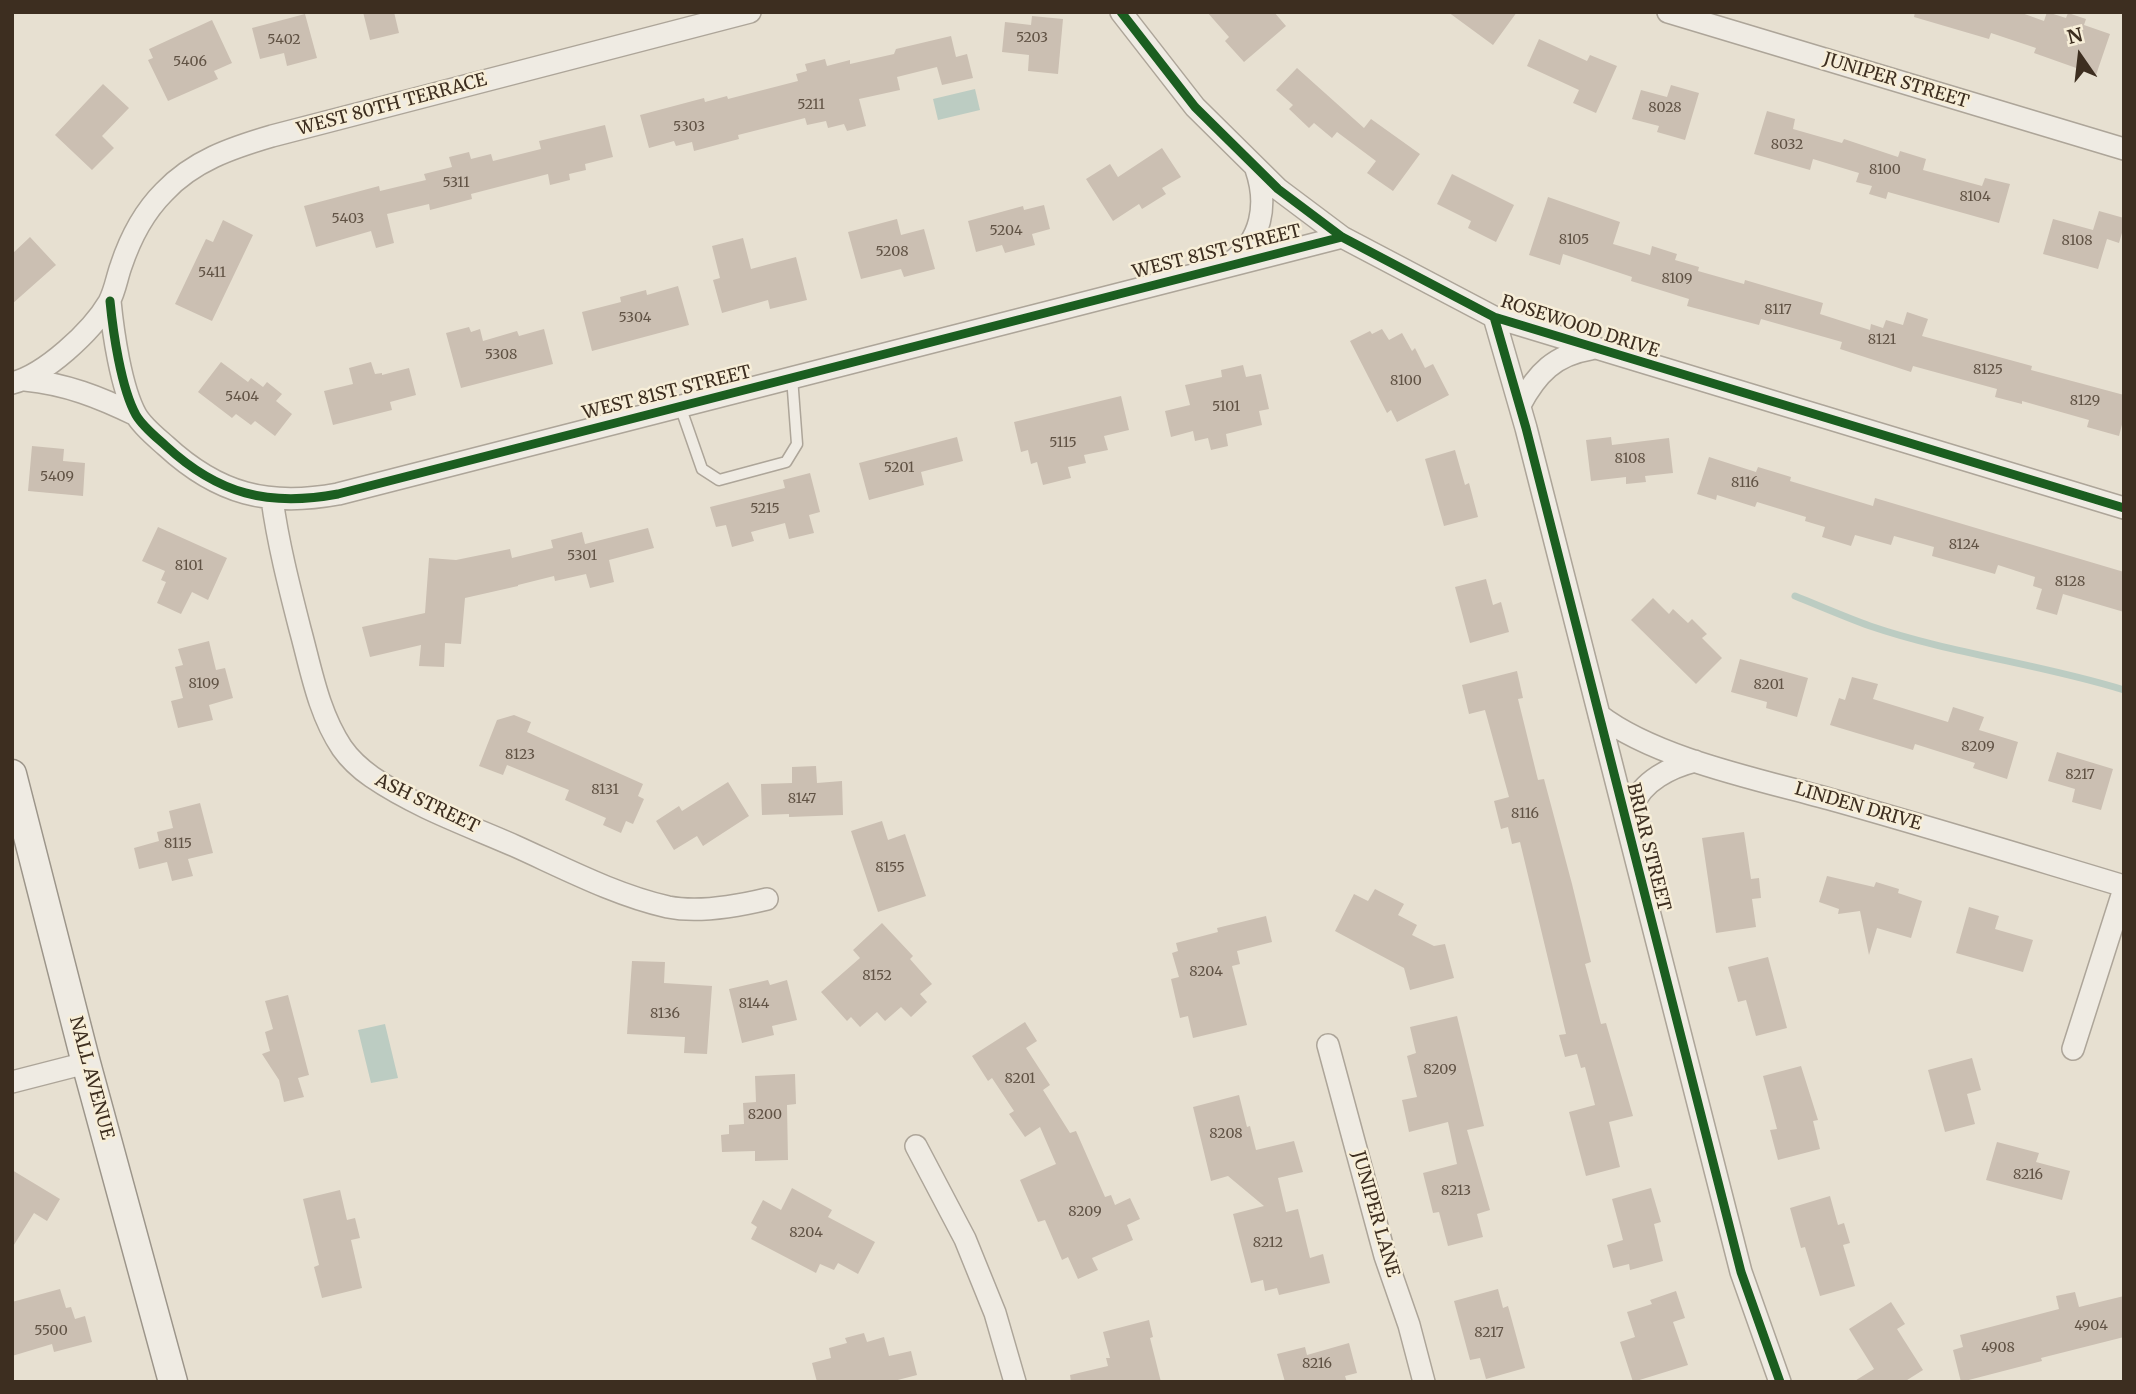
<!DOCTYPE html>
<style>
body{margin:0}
#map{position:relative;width:2136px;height:1394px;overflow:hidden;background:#e7e0d1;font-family:Merriweather,serif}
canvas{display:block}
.frame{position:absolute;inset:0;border:14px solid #3d2e20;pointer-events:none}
.north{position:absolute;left:2045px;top:21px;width:70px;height:70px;-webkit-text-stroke:5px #f7eed8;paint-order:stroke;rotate:346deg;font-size:19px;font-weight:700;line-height:28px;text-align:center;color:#3d2e20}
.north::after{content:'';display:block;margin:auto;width:24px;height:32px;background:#3d2e20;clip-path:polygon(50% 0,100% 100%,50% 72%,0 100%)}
</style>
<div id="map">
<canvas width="2136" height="1394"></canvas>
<div class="frame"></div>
<div class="north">N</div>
</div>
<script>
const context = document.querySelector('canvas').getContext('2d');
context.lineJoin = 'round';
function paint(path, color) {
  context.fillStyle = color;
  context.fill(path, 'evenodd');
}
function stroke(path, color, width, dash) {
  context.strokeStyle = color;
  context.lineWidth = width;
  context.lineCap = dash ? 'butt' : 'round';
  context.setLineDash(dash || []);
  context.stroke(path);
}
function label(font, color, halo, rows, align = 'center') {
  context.font = font + ' Merriweather,serif';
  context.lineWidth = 5;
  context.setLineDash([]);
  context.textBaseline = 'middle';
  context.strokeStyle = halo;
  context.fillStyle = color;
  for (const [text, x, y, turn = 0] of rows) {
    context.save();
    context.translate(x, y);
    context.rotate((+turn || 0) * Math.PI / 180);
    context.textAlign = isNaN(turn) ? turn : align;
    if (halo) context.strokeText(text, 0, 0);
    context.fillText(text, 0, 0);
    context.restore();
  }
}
const water = new Path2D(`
 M975 89 980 110 938 120 933 99Z
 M385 1024 398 1078 371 1083 358 1030Z`);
const stream = new Path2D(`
 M1795 596C1820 606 1845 617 1870 626 1952 654 2041 664 2124 690`);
const building = new Path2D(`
 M363 12H394L399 33 370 40Z
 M1207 12H1274L1286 26 1244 62 1225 41 1229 37Z
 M1448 12H1517L1493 45Z
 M1915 12H2019L2044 21 2047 12 2066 18 2068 13 2086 19 2084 25 2110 34 2096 75 2034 53 2036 48 1991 33 1989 39 1914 17Z
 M305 14 317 58 287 66 284 53 260 59 252 28Z
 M1032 16 1063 19 1058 74 1028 71 1029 55 1002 52 1005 22 1031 25Z
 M212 20 232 63 214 71 218 79 168 101 148 60 153 58 149 49Z
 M951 36 956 57 967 54 973 78 942 85 937 67 897 77 900 90 859 99 866 126 847 131 844 124 828 128 826 121 807 125 805 118 738 135 739 139 694 151 692 142 676 146 674 141 649 148 640 115 704 98 705 102 727 96 728 99 798 81 796 74 807 71 805 64 825 59 827 66 850 60V64L894 54 896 49Z
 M1539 39 1587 61 1590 55 1617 66 1596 113 1573 103 1579 90 1527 66Z
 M1297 68 1364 128 1371 119 1420 154 1393 191 1367 173 1376 161 1337 132 1332 138 1314 123 1309 128 1289 109 1293 105 1276 90Z
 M103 84 129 108 102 136 114 148 92 170 55 135Z
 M1671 85 1699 93 1685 140 1657 132 1659 126 1632 119 1641 90 1667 97Z
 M1767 111 1795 119 1793 129 1842 143 1844 139 1898 157 1900 151 1926 159 1923 170 1982 186 1985 178 2010 184 1999 223 1888 192 1886 199 1869 194 1872 186 1856 182 1859 173 1813 159 1810 170 1754 154Z
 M605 125 613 157 585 164 586 170 569 174 570 180 550 185 548 174 471 194 472 199 430 210 429 204 387 214 394 243 376 248 371 231 316 247 304 206 379 186 380 191 426 180 424 174 452 167 449 157 469 152 471 159 491 154 493 161 541 149 539 141Z
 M1162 148 1181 177 1162 188 1166 194 1142 209 1139 204 1113 221 1086 179 1110 164 1118 177Z
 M1452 174 1514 205 1496 242 1468 228 1471 221 1437 204Z
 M1548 197 1620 222 1613 244 1650 255 1652 246 1677 254 1675 260 1699 267 1698 271 1744 284 1745 280 1823 303 1820 314 1870 330 1871 324 1883 328 1886 320 1903 325 1907 312 1928 319 1922 336 2032 366 2031 370 2124 395V417L2119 436 2087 427 2089 420 2022 401V404L1995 397 1997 389 1913 366 1911 372 1840 349 1842 342 1761 319 1759 325 1687 306 1689 299 1631 281 1632 277 1563 254 1560 265 1529 255Z
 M1044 205 1050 229 1032 234 1035 245 1005 253 1002 245 976 252 968 221 1023 206 1024 210Z
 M2099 211 2124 218V226L2119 243 2107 239 2098 269 2043 254 2053 219 2093 230Z
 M897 219 901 235 924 229 935 269 904 277 901 269 861 279 848 232Z
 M223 220 253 235 212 321 175 304 206 239 213 242Z
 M30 237 56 265 12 304V254Z
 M743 238 751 269 796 257 807 300 770 309 768 300 722 313 713 280 720 278 712 246Z
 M678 286 689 325 592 351 582 312 621 302 620 297 646 290 647 295Z
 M469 327 471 332 480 329 483 341 517 331 519 336 544 329 553 364 461 388 446 333Z
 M1382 329 1389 340 1402 333 1412 351 1415 348 1425 368 1433 364 1449 395 1397 422 1391 410 1387 413 1350 341 1370 331 1372 334Z
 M221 362 248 382 251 378 263 387 267 382 282 394 276 401 292 414 275 436 255 421 251 425 236 414 232 418 198 392Z
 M371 362 375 374 382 373V375L409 368 416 395 390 402 392 410 333 425 324 391 353 384 349 368Z
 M1243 365 1246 377 1261 374 1269 409 1259 411 1262 425 1226 434 1228 446 1211 450 1208 438 1195 441 1193 431 1171 437 1165 411 1190 405 1185 385 1222 377 1221 370Z
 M1121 396 1129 430 1104 436 1108 450 1084 455 1086 463 1068 467 1071 478 1043 485 1037 462 1031 464 1028 450 1021 452 1014 422Z
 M957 437 963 461 921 472 924 485 869 500 859 463Z
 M1611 437 1612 445 1669 438 1673 473 1645 476 1646 482 1626 484V477L1591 481 1586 440Z
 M32 446 64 449 63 461 85 463 83 496 28 491Z
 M1455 450 1465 485 1469 483 1478 517 1444 526 1425 459Z
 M1709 457 1756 472 1758 467 1791 477 1790 481 1873 506 1875 498 2124 572V612L2063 594 2057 615 2036 609 2042 589 2033 586 2035 577 1998 565 1995 574 1932 556 1934 547 1894 536 1891 545 1855 535 1851 546 1822 537 1825 527 1805 521 1806 517 1757 502 1755 507 1717 495 1716 500 1697 494Z
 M810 473 820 512 809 515 814 533 789 539 785 523 751 532 754 541 732 547 726 525 716 527 710 507 785 488 783 480Z
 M158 527 227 558 208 600 192 592 181 614 157 603 166 582 161 580 165 571 142 561Z
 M648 528 654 548 609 560 614 582 590 588 586 574 555 581 554 576 518 585V586L465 598 461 644 445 643 444 667 419 666 421 645 370 657 362 627 425 613 429 558 456 560 510 549 512 558 553 548 551 540 582 532 585 544Z
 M1486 579 1493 605 1501 602 1509 632 1470 643 1455 587Z
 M1653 598 1669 614 1673 609 1688 623 1692 619 1707 634 1702 638 1722 658 1696 684 1631 620Z
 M209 641 216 670 225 668 233 698 209 705 213 720 178 728 171 701 183 698 175 667 183 665 178 649Z
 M1740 659 1808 678 1797 717 1766 708 1767 702 1731 692Z
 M1517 671 1523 698 1518 699 1538 780 1544 779 1572 884 1591 962 1585 964 1601 1024 1606 1023 1633 1116 1609 1122 1620 1167 1586 1176 1569 1112 1595 1105 1585 1067 1581 1068 1577 1054 1565 1057 1559 1035 1566 1034 1520 842 1512 844 1508 827 1501 829 1494 801 1509 797 1485 710 1469 714 1462 685Z
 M1852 677 1878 684 1873 699 1948 722 1953 707 1984 717 1979 730 2018 742 2007 779 1973 768 1975 763 1915 744 1913 750 1830 725 1839 698 1845 700Z
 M514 715 531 722 527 732 643 784 638 796 644 799 633 824 626 821 621 833 603 825 606 818 565 800 569 790 507 765 503 775 479 766 497 720Z
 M2057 752 2113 769 2101 810 2072 802 2075 789 2048 781Z
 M816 766 817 783 842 781 843 815 789 817V814L762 815 761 784 792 783V767Z
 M728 782 749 816 703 846 697 836 674 850 656 821 679 806 682 811Z
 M200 803 213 853 188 859 193 876 172 881 167 862 139 869 134 848 159 841 157 832 173 828 169 811Z
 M882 821 888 840 905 834 926 896 878 912 851 831Z
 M1744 832 1751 879 1759 878 1761 898 1752 899 1756 927 1716 933 1702 838Z
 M1827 876 1874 887 1876 882 1899 889 1898 893 1922 901 1911 938 1877 928 1869 955 1860 911 1838 914 1839 909 1819 902Z
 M1375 889 1404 904 1398 915 1417 925 1412 935 1434 946 1445 944 1454 978 1410 990 1404 968 1335 931 1354 894 1368 901Z
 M1969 907 1999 916 1995 929 2033 940 2023 972 1956 953Z
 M1266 916 1272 942 1237 951 1240 964 1232 966 1247 1025 1193 1038 1188 1016 1180 1018 1171 979 1179 977 1172 953 1178 951 1176 943 1218 932 1217 928Z
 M882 923 913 956 910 959 932 984 920 994 927 1002 911 1017 901 1007 885 1021 877 1012 860 1027 851 1017 847 1021 821 992 860 958 853 950Z
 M1768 957 1787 1028 1756 1036 1746 1000 1738 1002 1728 967Z
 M632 961 665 962 664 983 712 986 707 1054 684 1053 685 1037 627 1034Z
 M768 980 770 985 787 980 797 1020 772 1026 774 1035 742 1043 729 989Z
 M288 995 309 1075 298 1078 304 1097 284 1102 279 1080 262 1054 270 1051 265 1032 273 1029 265 1001Z
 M1457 1016 1484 1126 1467 1130 1490 1210 1477 1214 1483 1237 1448 1246 1439 1212 1433 1213 1423 1173 1457 1164 1448 1122 1409 1132 1402 1100 1417 1097 1407 1056 1416 1053 1410 1027Z
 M1025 1022 1037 1041 1026 1048 1050 1085 1043 1090 1070 1133 1076 1131 1105 1197 1111 1195 1115 1205 1130 1198 1140 1219 1127 1225 1133 1240 1092 1258 1098 1270 1078 1279 1068 1257 1062 1260 1045 1220 1038 1222 1020 1180 1056 1164 1040 1127 1025 1137 1009 1114 1014 1111 992 1078 988 1081 972 1056Z
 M1972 1058 1981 1090 1967 1094 1975 1124 1945 1132 1928 1070Z
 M1801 1066 1818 1120 1813 1121 1820 1149 1778 1160 1770 1130 1777 1129 1763 1076Z
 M795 1074 796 1104 787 1105 788 1160 755 1161V1151L722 1152 721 1135 729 1134V1125L744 1124 743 1103 756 1102 755 1076Z
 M1239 1095 1247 1127 1250 1126 1256 1150 1294 1141 1303 1172 1278 1178 1286 1212 1298 1209 1310 1258 1323 1254 1330 1283 1279 1295 1277 1288 1265 1291 1263 1280 1251 1283 1233 1214 1264 1206 1228 1176 1211 1181 1193 1107Z
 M1997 1142 2039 1153 2036 1162 2070 1171 2062 1200 1986 1180Z
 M12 1170 60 1199 47 1221 34 1213 12 1248Z
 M792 1188 832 1210 828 1217 875 1242 858 1274 838 1263 834 1270 820 1264 816 1273 751 1239 757 1227 751 1223 763 1200 781 1210Z
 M1651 1188 1661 1222 1654 1224 1663 1261 1630 1270 1629 1264 1613 1268 1607 1245 1623 1240 1612 1199Z
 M340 1190 347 1220 355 1218 360 1238 351 1240 362 1288 322 1298 314 1267 319 1265 303 1199Z
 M1830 1196 1838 1225 1844 1223 1850 1243 1843 1245 1855 1286 1820 1296 1805 1247 1801 1248 1790 1208Z
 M60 1289 66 1308 71 1307 75 1319 85 1316 92 1342 54 1352 52 1344 12 1356V1302Z
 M1498 1289 1503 1308 1508 1306 1525 1368 1486 1379 1480 1358 1470 1360 1454 1301Z
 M1676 1291 1685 1318 1673 1322 1688 1365 1633 1382 1620 1342 1635 1337 1627 1312 1652 1304 1650 1300Z
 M2075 1292 2079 1307 2124 1296V1337L2041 1358 2042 1361 1961 1382 1953 1350 1963 1347 1960 1335 2059 1309 2056 1296Z
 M1891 1302 1905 1324 1897 1329 1923 1370 1904 1382H1853L1874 1369 1849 1329Z
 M1149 1320 1153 1337 1150 1338 1161 1382H1071L1070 1375 1108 1366 1106 1358H1110L1103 1332Z
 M864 1333 867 1342 884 1337 889 1356 911 1351 917 1375 890 1382H817L812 1363 831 1358 829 1348 847 1343 845 1338Z
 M1349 1343 1357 1373 1345 1376 1347 1382H1285L1277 1354 1305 1347 1307 1355Z`);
const service = new Path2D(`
 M680 406 702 469 719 480 786 462 797 444 792 377`);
const minor = new Path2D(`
 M1121 12 1195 107 1278 189 1342 237 1494 317 2124 508
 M1668 12 2124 149
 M1230 263C1262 241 1268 204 1256 169
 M110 301C113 332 121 388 136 415 143 427 156 437 166 446 218 494 268 507 338 494L1342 237
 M1494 317 1526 428 1741 1272 1780 1382
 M25 380C66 384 99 397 136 415
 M12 383C45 375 92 331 109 302 115 291 117 277 121 266 130 239 143 213 164 192 193 161 231 148 272 136L750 12
 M1520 405C1537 373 1555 355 1591 349
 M272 499C278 543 289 586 300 629 311 669 318 712 342 748 349 758 362 770 372 777 416 807 467 825 515 846 564 868 615 895 668 907 698 913 738 906 767 899
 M1599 715C1656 759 1762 780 1833 800 1930 827 2027 857 2124 886
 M1628 828C1629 821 1630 813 1633 806 1642 781 1671 767 1695 761
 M1328 1045 1385 1256 1409 1325 1424 1382
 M2073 1049 2124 889
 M12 1082 86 1063
 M916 1146 965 1239 995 1313 1015 1382`);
const secondary = new Path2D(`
 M12 774 86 1063 173 1382`);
const cycleway = new Path2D(`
 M1121 12 1195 107 1278 189 1342 237 1494 317 2124 508
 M110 301C113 332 121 388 136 415 143 427 156 437 166 446 218 494 268 507 338 494L1342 237
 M1494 317 1526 428 1741 1272 1780 1382`);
const numberNames = [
 ["5203",1032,38],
 ["5402",284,40],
 ["5406",190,62],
 ["5211",811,105],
 ["8028",1665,108],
 ["5303",689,127],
 ["8032",1787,145],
 ["8100",1885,170],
 ["5311",456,183],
 ["8104",1975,197],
 ["5403",348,219],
 ["5204",1006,231],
 ["8105",1574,240],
 ["8108",2077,241],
 ["5208",892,252],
 ["5411",212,273],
 ["8109",1677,279],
 ["8117",1778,310],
 ["5304",635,318],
 ["8121",1882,340],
 ["5308",501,355],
 ["8125",1988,370],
 ["8100",1406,381],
 ["5404",242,397],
 ["8129",2085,401],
 ["5101",1226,407],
 ["5115",1063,443],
 ["8108",1630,459],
 ["5201",899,468],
 ["5409",57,477],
 ["8116",1745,483],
 ["5215",765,509],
 ["8124",1964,545],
 ["5301",582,556],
 ["8101",189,566],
 ["8128",2070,582],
 ["8109",204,684],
 ["8201",1769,685],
 ["8209",1978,747],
 ["8123",520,755],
 ["8217",2080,775],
 ["8131",605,790],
 ["8147",802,799],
 ["8116",1525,814],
 ["8115",178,844],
 ["8155",890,868],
 ["8204",1206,972],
 ["8152",877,976],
 ["8144",754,1004],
 ["8136",665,1014],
 ["8209",1440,1070],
 ["8201",1020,1079],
 ["8200",765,1115],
 ["8208",1226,1134],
 ["8216",2028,1175],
 ["8213",1456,1191],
 ["8209",1085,1212],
 ["8204",806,1233],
 ["8212",1268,1243],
 ["4904",2091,1326],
 ["5500",51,1331],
 ["8217",1489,1333],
 ["4908",1998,1348],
 ["8216",1317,1364]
];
const streetNames = [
 ["JUNIPER STREET",1896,81,17],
 ["WEST 80TH TERRACE",392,105,-15],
 ["WEST 81ST STREET",1217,252,-14],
 ["ROSEWOOD DRIVE",1580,327,18],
 ["WEST 81ST STREET",667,393,-14],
 ["ASH STREET",427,804,26],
 ["LINDEN DRIVE",1858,807,16],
 ["BRIAR STREET",1648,847,76],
 ["NALL AVENUE",91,1078,75],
 ["JUNIPER LANE",1375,1214,74]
];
paint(water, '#bcccc2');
stroke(stream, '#bcccc2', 7);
paint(building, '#cbbfb2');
stroke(service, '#ada599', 13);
stroke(minor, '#ada599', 24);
stroke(secondary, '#9c958a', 31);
stroke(service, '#efebe3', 10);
stroke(minor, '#efebe3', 21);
stroke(secondary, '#efebe3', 28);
stroke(cycleway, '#1b5e20', 9);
label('14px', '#605244', null, numberNames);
label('18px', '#3d2e20', '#f7eed8', streetNames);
</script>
